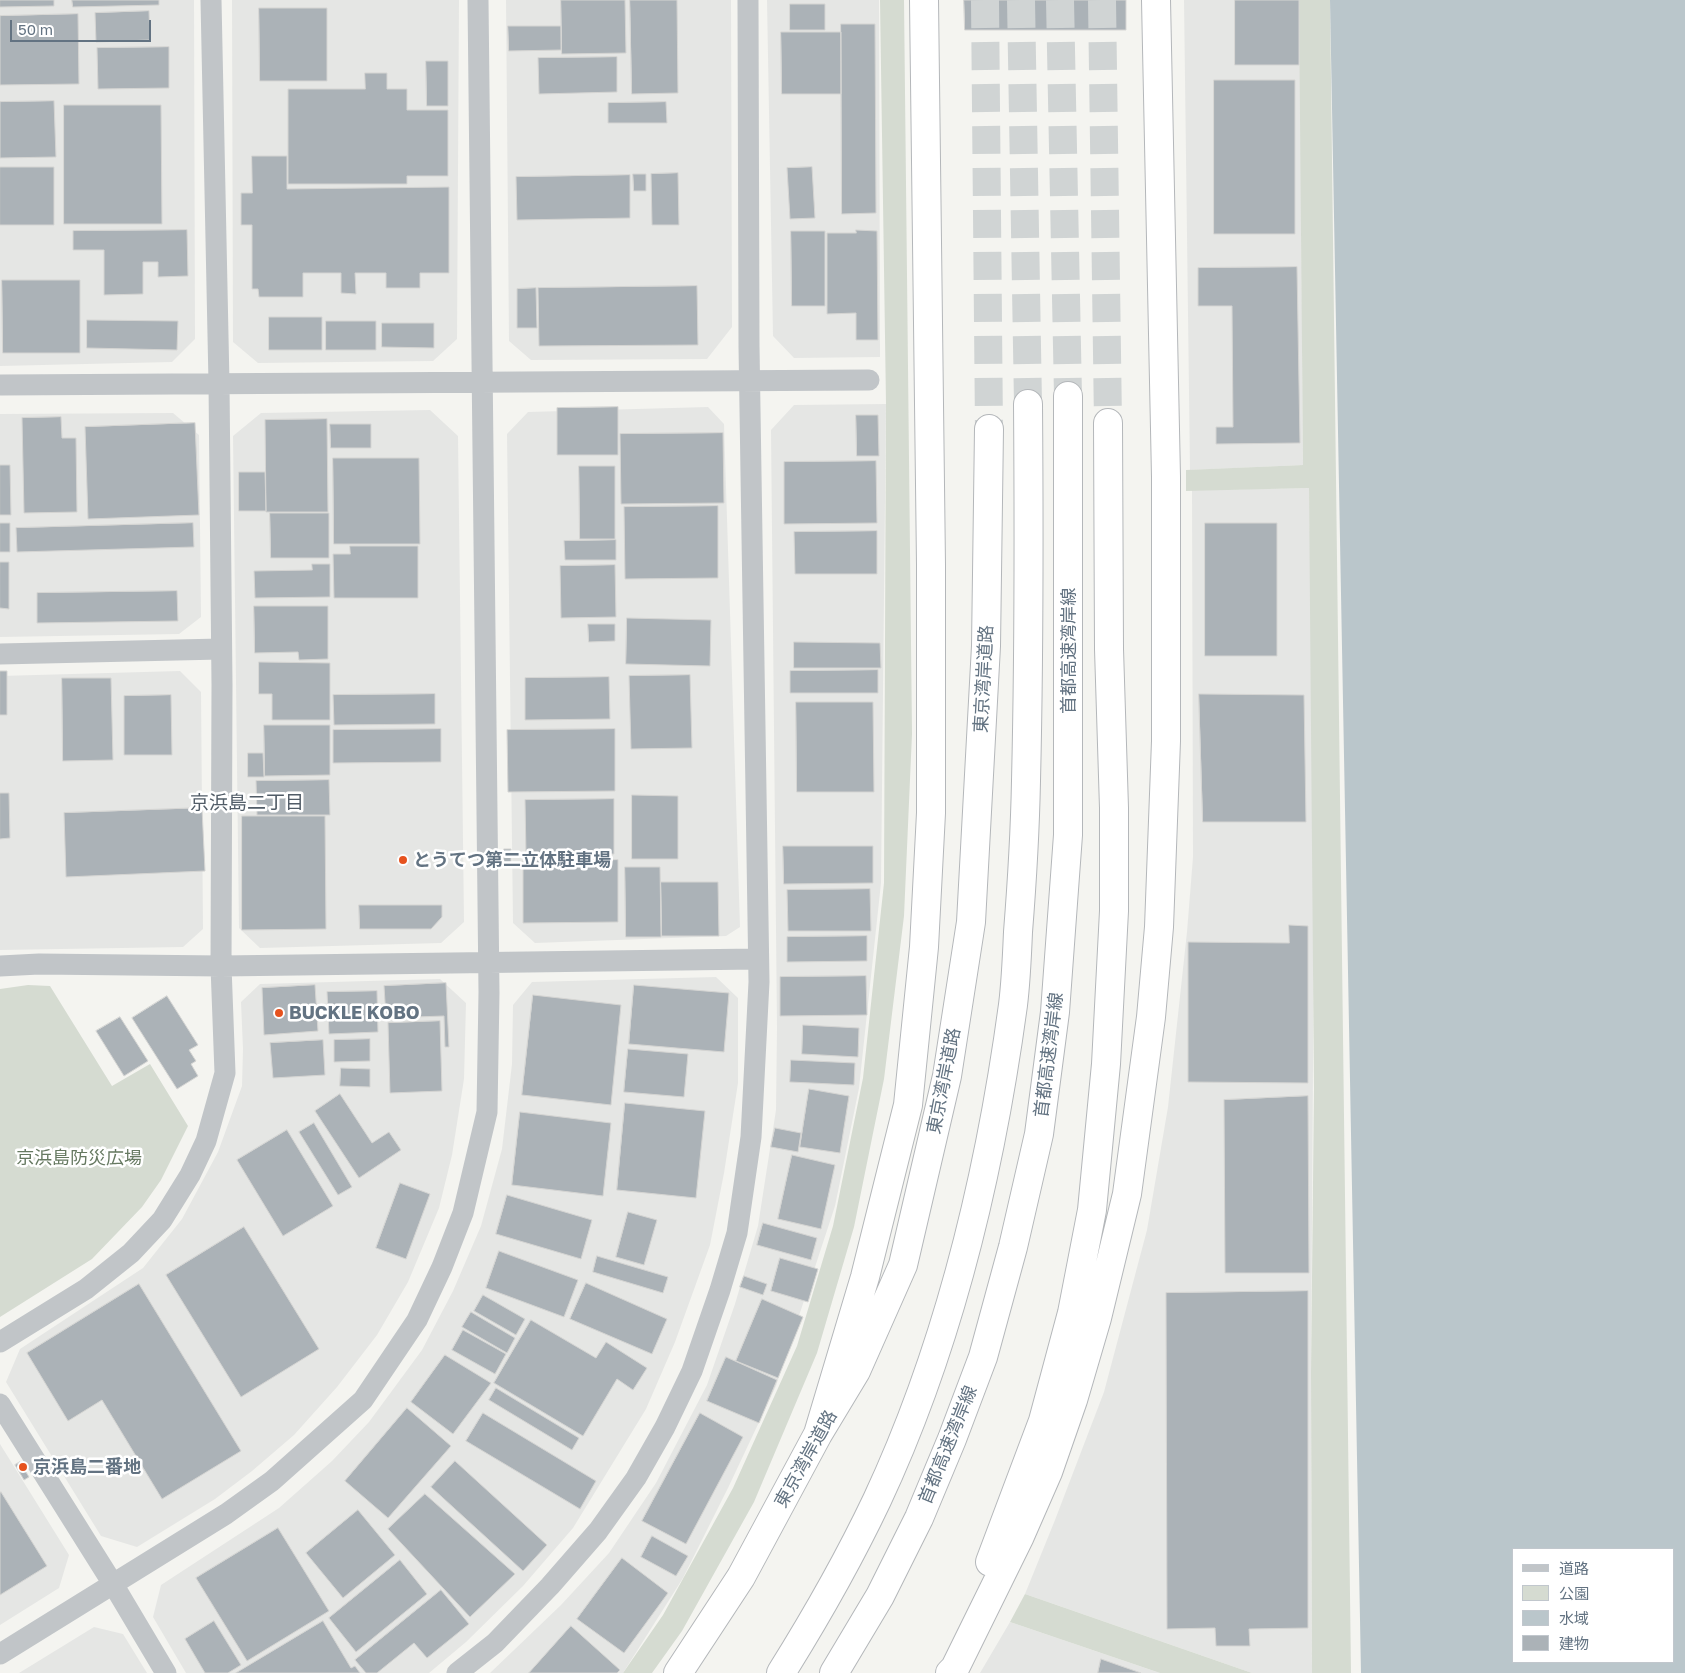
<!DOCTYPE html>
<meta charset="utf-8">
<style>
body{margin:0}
#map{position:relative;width:1685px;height:1673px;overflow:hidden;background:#f4f4f0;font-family:"Golos Text","Noto Sans JP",sans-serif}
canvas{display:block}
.legend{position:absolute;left:1512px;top:1548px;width:162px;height:115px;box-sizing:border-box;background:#fff;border:1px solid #c1c7cd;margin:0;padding:6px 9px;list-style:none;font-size:15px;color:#637382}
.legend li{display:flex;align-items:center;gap:10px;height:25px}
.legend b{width:25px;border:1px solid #c1c7cd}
.scale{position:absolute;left:10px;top:20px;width:141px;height:22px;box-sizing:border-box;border:2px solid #637382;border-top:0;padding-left:6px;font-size:15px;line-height:18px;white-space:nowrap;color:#637382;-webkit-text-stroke:4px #fff;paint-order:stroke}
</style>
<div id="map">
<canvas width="1685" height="1673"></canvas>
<ul class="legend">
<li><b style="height:6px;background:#c1c5c8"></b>道路</li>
<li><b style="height:14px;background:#d5dbd1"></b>公園</li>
<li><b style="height:14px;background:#bac6cb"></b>水域</li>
<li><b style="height:14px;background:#abb2b7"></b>建物</li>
</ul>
<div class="scale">50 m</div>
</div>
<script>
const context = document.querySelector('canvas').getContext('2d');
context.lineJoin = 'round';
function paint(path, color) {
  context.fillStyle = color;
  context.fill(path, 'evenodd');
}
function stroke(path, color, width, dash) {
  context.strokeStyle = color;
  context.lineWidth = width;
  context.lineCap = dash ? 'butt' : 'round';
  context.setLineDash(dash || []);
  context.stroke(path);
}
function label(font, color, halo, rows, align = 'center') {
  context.font = font + ' "Golos Text","Noto Sans JP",sans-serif';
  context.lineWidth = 5;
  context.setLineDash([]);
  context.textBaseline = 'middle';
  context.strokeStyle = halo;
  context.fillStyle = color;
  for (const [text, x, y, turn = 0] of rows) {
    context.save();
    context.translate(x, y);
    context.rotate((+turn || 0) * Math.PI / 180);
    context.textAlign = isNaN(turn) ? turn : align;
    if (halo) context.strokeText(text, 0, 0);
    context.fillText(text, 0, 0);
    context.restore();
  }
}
const built = new Path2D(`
 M0 0H194L195 339 172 362 0 366Z
 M232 0H459L457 339 433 361 258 363 233 342Z
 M506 0H731L732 327 707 359 531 360 509 341Z
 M767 0H879L880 357 794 358 773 336Z
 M1184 0H1300L1303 465 1190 470Z
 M886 404 881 883 859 1088 835 1206 776 1386 728 1488 683 1578 623 1673H490L561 1605 609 1553 656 1483 707 1385 735 1304 758 1226 776 1110 777 1028 771 430 794 405Z
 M708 407 724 424 740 927 726 936 535 943 513 923 507 434 528 412Z
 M430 410 458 436 464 922 441 943 260 948 239 928 233 436 261 413Z
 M173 413 199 435 201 617 179 634 0 637V414Z
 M1309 488 1315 760 1311 1372 1312 1673H1252L1025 1594 1055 1520 1104 1392 1147 1230 1168 1107 1187 932 1193 857 1192 490Z
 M180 671 201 692 203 929 183 947 0 950V676Z
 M716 977 738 998V1083L724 1173 710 1245 675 1342 646 1409 573 1528 523 1586 466 1642 429 1673H186L153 1617 161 1585 279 1508 332 1461 369 1422 422 1350 453 1291 481 1226 502 1149 512 1064 513 1005 532 982Z
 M440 979 466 1003 464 1079 452 1155 439 1208 408 1282 377 1335 337 1387 294 1435 252 1471 215 1499 137 1547 101 1536 6 1382 20 1349 143 1268 182 1219 218 1152 242 1086 243 1049 241 1002 260 984Z
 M0 1444 69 1555 59 1588 0 1625Z
 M1010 1622 1160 1673H980Z
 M94 1627 123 1634 147 1673H19Z`);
const green = new Path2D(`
 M880 0H904L912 734 904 916 884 1079 854 1227 817 1353 754 1502 682 1631 652 1673H623L663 1615 733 1488 797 1346 833 1226 863 1078 884 883 886 404Z
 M1299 0H1330L1351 1673H1312L1311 1372 1314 1089 1309 488 1186 491V470L1303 465Z
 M28 985 50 986 112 1086 150 1064 188 1126 161 1180 142 1207 92 1259 0 1317V989Z
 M1025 1594 1252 1673H1160L1010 1622Z`);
const water = new Path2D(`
 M1330 0H1685V1673H1361ZM1514 1549H1674V1662H1514Z`);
const building = new Path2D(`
 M0 0H54V6L0 7Z
 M72 0H159V5L73 7Z
 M561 0H625L626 53 562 54Z
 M630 0H677L678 93 632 94Z
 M964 0H1126V30H965Z
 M1235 0H1299V65H1235Z
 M790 4H825V30H790Z
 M259 8H327V81H260Z
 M149 11 150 40 96 42 95 13Z
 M78 14 79 84 0 85V16Z
 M841 24H875L876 213 842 214Z
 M508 26H561V50L509 51Z
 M781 32H841V94H782Z
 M169 47V88L98 89 97 48Z
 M617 57V92L539 94 538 58Z
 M426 61H448V106H427Z
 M365 73H387V89H407V110H448V176H407V184H288V89H365Z
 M1214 80H1295V234H1214Z
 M54 101 56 157 0 158V102Z
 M666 102 667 123H608V103Z
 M64 105H161L162 224H64Z
 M252 156H287V189L449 187V273H420V288H386V273H355L356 294 341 293V273H303V297H259L258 289H252V225H241V193H252Z
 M0 167H54V225H0Z
 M812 167 815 218 790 219 787 168Z
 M678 173 679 225H652L651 174Z
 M633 174H646V191H634Z
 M630 175V218L517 220 516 177Z
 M187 230 188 276 158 277V262H143V294L104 295V250H73V231Z
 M856 230 877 231 878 340H856V313L827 314V233H856Z
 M791 231H825V306H792Z
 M1297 267 1300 443 1216 444V427H1233L1232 306H1198V268Z
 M2 280H80V353H3Z
 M697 286 698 345 539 346 538 288Z
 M536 288 537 328H517V289Z
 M269 317H322V350H269Z
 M87 320 178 321 177 350 87 348Z
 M326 321H376V350H326Z
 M382 323H434V348L382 347Z
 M618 407V455H557V408Z
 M856 415H878L879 456H857Z
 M61 417 62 438H76L77 512 24 513 22 418Z
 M327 419 328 512H266L265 420Z
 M195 423 199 515 88 519 85 427Z
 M330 424H371V448H331Z
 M723 433 724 503 621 504 620 434Z
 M333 458H419L420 544H334Z
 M876 461 877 523 784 524V462Z
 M0 465H10L11 515H0Z
 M579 466H615V539H580Z
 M239 472H265L266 511H239Z
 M718 506V578L625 579 624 507Z
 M270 513H329V558H271Z
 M0 523H10V552H0Z
 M193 523 194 547 17 552 16 528Z
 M1205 523H1277V656H1205Z
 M877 531V574H795L794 532Z
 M616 540V560H565L564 541Z
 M350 546H418V598H334L333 554H350Z
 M0 562H9V609L0 608Z
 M312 564H330V597L255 598 254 571 312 570Z
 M615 565 616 617 561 618 560 566Z
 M177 591 178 621 37 623V593Z
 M254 606H328V659L299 660 298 652 255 653Z
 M627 618 711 620 710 666 626 664Z
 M588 624H615V641L589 642Z
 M794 642 880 643 881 668H794Z
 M259 662 330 663V720H272V694H259Z
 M878 670V693H790V671Z
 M0 671H7V715H0Z
 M690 675 692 748 631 749 629 676Z
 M609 677 610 719 525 720V678Z
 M62 678H111L113 760 63 761Z
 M435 694V724L334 725 333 695Z
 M1199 694 1304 695 1306 822H1203Z
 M171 695 172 755H124V696Z
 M796 702H873L874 792H797Z
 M264 725H330V775L265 776Z
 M441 729V762L333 763V730Z
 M615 729V791L508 792 507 730Z
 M248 753H263L264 777H248Z
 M329 780 330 815H257L256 781Z
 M0 793H9L10 838 0 839Z
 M632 795 678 796V859H632Z
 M614 799V854L526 855 525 800Z
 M202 808 205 871 66 877 64 813Z
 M242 816H325L326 929 242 930Z
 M783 846H873V883L784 884Z
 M504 849H511V863H504Z
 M618 860V922L523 923V861Z
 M625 867H660L661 937H626Z
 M661 882H718L719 936H662Z
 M870 889 871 931H788L787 890Z
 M359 905H442V917L431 929H360Z
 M1289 925 1308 926V1083L1188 1082V942L1289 943Z
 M867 936V961L787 962V937Z
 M866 976 867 1015 780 1016V977Z
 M446 983 449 1047H445L444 1016 386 1018 384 986Z
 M315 985 318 1031 264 1035 262 988Z
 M634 985 729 993 724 1052 629 1044Z
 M377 991 378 1032 329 1034 327 992Z
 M533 995 621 1005 611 1105 522 1095Z
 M167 996 198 1045 189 1050 196 1061 191 1064 198 1076 177 1089 132 1018Z
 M120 1017 148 1061 124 1076 96 1031Z
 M440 1021 442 1091 390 1093 388 1023Z
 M803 1025 859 1028 858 1057 802 1054Z
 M370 1039V1061L334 1062V1040Z
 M323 1040 325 1075 273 1078 270 1043Z
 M628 1049 688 1054 684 1097 624 1092Z
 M791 1060 855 1063 854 1085 790 1082Z
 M341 1068 370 1069V1087L340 1086Z
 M809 1089 849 1096 840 1153 800 1147Z
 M340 1094 372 1143 389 1132 401 1150 359 1178 315 1111Z
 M1308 1096 1309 1273H1225L1224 1100Z
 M625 1103 705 1111 696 1198 617 1190Z
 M520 1112 611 1123 603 1196 512 1185Z
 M314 1123 352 1187 338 1195 299 1132Z
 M775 1128 801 1133 798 1152 771 1147Z
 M287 1130 333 1206 283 1236 237 1160Z
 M792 1155 835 1165 821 1229 778 1219Z
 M400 1183 430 1194 406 1259 376 1248Z
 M507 1195 592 1220 581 1259 496 1234Z
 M628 1212 657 1220 644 1265 616 1257Z
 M763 1223 817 1238 811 1260 757 1245Z
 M244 1227 319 1349 241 1397 166 1275Z
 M499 1251 578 1280 564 1317 486 1288Z
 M597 1256 668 1277 663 1293 593 1272Z
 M780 1258 818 1269 808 1302 771 1291Z
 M744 1276 767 1284 763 1295 740 1287Z
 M586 1283 667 1319 652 1354 570 1319Z
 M139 1284 241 1451 162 1499 102 1400 68 1421 27 1353Z
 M1308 1291V1628L1249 1629 1250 1646H1216L1215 1628 1167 1629 1166 1293Z
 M483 1295 525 1319 516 1335 474 1311Z
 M762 1299 803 1317 778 1378 736 1361Z
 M471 1312 515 1338 507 1353 462 1327Z
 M531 1320 596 1358 606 1342 647 1368 633 1390 617 1379 583 1436 494 1383Z
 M463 1330 506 1354 495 1374 452 1350Z
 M445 1355 491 1383 453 1434 411 1402Z
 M726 1357 777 1380 759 1423 707 1401Z
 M496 1388 579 1438 572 1450 489 1400Z
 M407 1408 451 1446 388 1518 345 1481Z
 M483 1413 596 1481 580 1509 466 1441Z
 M700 1413 743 1437 686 1544 642 1521Z
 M455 1461 547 1545 523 1571 431 1487Z
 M20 1462 29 1477 24 1480 15 1465Z
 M1 1492 47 1566 0 1595V1493Z
 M425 1494 515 1574 470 1617 388 1529Z
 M358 1510 395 1555 343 1598 306 1553Z
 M278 1528 329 1611 247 1661 196 1578Z
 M652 1536 688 1556 676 1576 641 1557Z
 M622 1558 668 1593 624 1653 577 1619Z
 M400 1560 427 1594 356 1652 329 1618Z
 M441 1590 469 1624 427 1658 414 1643 377 1673H366L355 1660Z
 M214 1621 241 1665 228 1673H205L185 1639Z
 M323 1621 351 1668 355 1666 360 1673H236Z
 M571 1626 620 1670 617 1673H529Z
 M1101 1659 1141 1673H1098Z`);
const highwayTunnel = new Path2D(`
 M985 0 989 429
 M1021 0 1028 404
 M1060 0 1068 396
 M1102 0 1108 423`);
const street = new Path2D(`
 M0 385 869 380
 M0 654 221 649
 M0 966 39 964 221 966 757 959
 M0 1342 86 1289 131 1253 162 1220 190 1175 206 1141 225 1073 221 966 222 685 219 383 211 0
 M0 1404 113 1584 166 1673
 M0 1654 226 1514 272 1481 363 1400 417 1320 442 1267 463 1213 487 1112 489 992 478 0
 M457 1673 495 1643 550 1586 598 1531 636 1478 665 1427 692 1371 720 1290 737 1233 751 1137 759 982 749 346 748 0`);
const highway = new Path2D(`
 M818 1434 865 1277 908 1105 924 947 931 813V565L924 0
 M990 1562 1043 1421 1072 1313 1092 1210 1106 1064 1114 911V808L1109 649 1108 423
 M678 1673 741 1577 818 1434 856 1371 903 1265 947 1076 971 922 986 646 989 429
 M781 1673C816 1617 849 1559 877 1500 950 1344 990 1174 1013 1005 1016 981 1017 956 1018 932 1022 882 1025 831 1026 781 1029 655 1029 530 1028 404
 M834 1673 880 1596 919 1518 952 1439 983 1357 1013 1247 1039 1134 1055 1012 1068 835V396
 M950 1673 955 1668 1020 1536 1048 1472 1073 1400 1097 1318 1127 1194 1151 1017 1159 927 1166 741V477L1156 0`);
const markers = [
 [403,860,5,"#e6521e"],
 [279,1013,5,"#e6521e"],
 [23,1467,5,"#e6521e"]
];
const streetNames = [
 ["首都高速湾岸線",1069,651,-90],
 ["東京湾岸道路",984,679,-87],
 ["首都高速湾岸線",1049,1055,-83],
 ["東京湾岸道路",944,1081,-79],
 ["首都高速湾岸線",948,1445,-68],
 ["東京湾岸道路",806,1459,-61]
];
const poiNames = [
 ["とうてつ第二立体駐車場",413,860],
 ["BUCKLE KOBO",289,1013],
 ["京浜島二番地",33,1467]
];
const parkNames = [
 ["京浜島防災広場",79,1158]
];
const neighbourhoodNames = [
 ["京浜島二丁目",247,803]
];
paint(built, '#e5e6e4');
paint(green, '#d5dbd1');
paint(water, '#bac6cb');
paint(building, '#abb2b7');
stroke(building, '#d5d5d3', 1);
stroke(highwayTunnel, '#d0d4d4', 28, [28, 14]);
stroke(highway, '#b4b7ba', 30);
stroke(street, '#c1c5c8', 21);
stroke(highway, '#fff', 28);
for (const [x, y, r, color] of markers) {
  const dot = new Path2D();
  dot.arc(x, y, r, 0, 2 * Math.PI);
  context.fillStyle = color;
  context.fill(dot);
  stroke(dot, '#fff', 2);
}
label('18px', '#637382', '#fff', streetNames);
label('bold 18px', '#637382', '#fff', poiNames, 'left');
label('18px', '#667961', '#fff', parkNames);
label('19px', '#515c67', '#fff', neighbourhoodNames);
</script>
